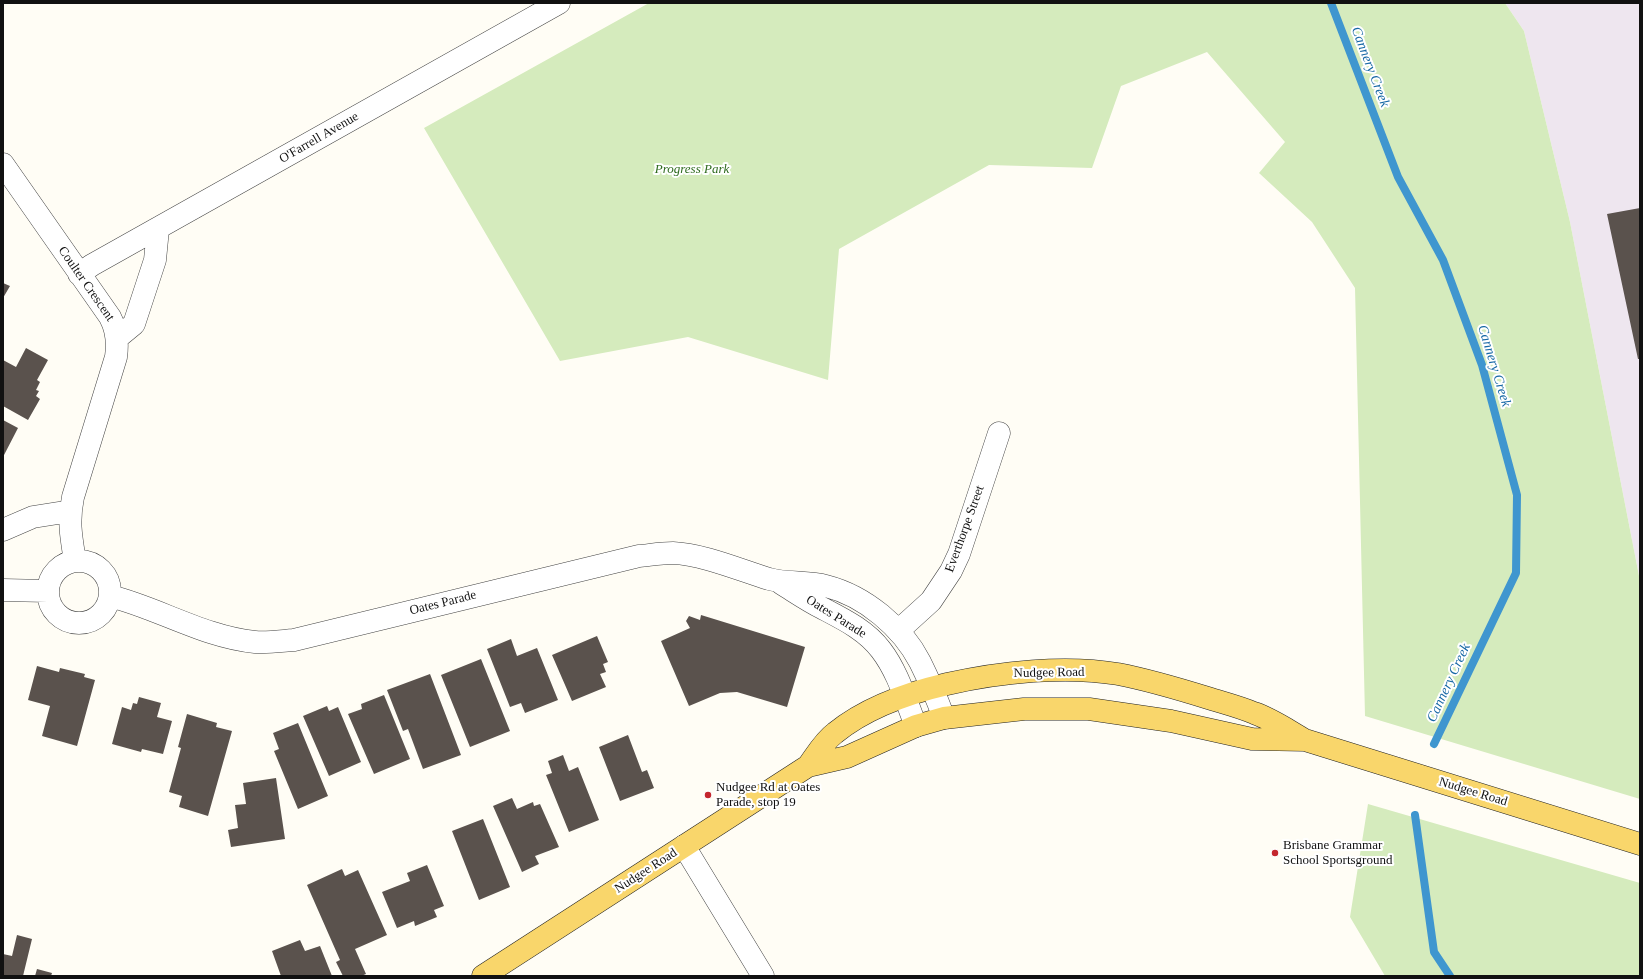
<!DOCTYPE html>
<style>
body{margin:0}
#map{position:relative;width:1643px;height:979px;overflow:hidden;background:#fffdf5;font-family:Georgia,serif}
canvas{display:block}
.frame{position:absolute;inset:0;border:4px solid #111;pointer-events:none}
</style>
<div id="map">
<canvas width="1643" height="979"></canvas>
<div class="frame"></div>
</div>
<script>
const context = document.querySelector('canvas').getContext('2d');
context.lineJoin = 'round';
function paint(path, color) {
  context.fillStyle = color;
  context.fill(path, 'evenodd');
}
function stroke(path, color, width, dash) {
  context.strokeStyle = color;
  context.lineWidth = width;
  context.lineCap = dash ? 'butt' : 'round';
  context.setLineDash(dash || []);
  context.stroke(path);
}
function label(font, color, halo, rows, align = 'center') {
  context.font = font + ' Georgia,serif';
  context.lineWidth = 4;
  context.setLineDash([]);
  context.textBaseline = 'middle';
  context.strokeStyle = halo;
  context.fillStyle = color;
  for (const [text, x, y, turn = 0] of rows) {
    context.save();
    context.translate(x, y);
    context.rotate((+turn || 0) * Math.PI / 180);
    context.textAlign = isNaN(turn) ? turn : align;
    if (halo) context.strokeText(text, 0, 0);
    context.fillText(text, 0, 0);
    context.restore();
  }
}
const industrial = new Path2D(`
 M1505 3H1640V581L1570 222 1524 31Z`);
const green = new Path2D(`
 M649 3H1505L1524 31 1570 222 1640 581V799L1365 716 1355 288 1312 222 1259 173 1285 142 1207 52 1121 86 1092 168 989 165 839 249 828 380 688 337 560 361 424 128Z
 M1368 804 1640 883V976H1385L1350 917Z`);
const stream = new Path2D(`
 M1331 3 1398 177 1443 260 1482 365 1517 495 1516 573 1434 744
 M1415 815 1434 952 1450 976`);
const building = new Path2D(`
 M1640 208V359H1638L1607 214Z
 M3 283 10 286 3 298Z
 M26 348 48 360 37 380 40 382 36 390 39 391 36 396 40 399 28 420 3 406V360L16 367Z
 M3 420 18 428 3 457Z
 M701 615 805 647 787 707 737 692 720 693 689 706 661 641 690 628 686 621 689 616 700 620Z
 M597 636 608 662 603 664 606 672 600 674 606 687 572 701 552 655Z
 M511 639 517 656 537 648 558 700 525 713 521 703 510 707 487 649Z
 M481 659 510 731 470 747 441 675Z
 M37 666 59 672 60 668 85 674 84 677 95 680 77 746 42 736 50 706 28 700Z
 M430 674 461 755 423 769 408 729 403 731 387 690Z
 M384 695 410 759 374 774 348 714 362 709 361 704Z
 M139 697 161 703 157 717 172 721 163 754 142 749 141 752 112 744 122 707 131 710 133 703 137 704Z
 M327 706 329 711 338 707 361 762 329 776 303 716Z
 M187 714 217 723 216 727 232 731 208 816 179 807 182 796 169 792 181 748 178 747Z
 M298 723 328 796 298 809 274 751 279 749 273 733Z
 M628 735 642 772 647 770 654 788 620 801 599 747Z
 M563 755 569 771 578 767 599 820 569 832 546 775 552 773 548 761Z
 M276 778 285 839 231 847 228 830 238 828 235 805 246 804 243 783Z
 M512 798 517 809 533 802 534 806 540 804 559 847 535 856 539 864 522 872 493 806Z
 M483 819 510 887 479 900 452 831Z
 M427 865 444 906 434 910 437 917 415 926 414 921 397 928 382 892 410 881 407 873Z
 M342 869 345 876 358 870 387 935 355 949 366 974 361 976H343L336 962 340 960 307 885Z
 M17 935 32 939 23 976H3V954L12 956Z
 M300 940 305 951 320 946 332 976H281L272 951Z
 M37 969 52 973 51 976H35Z`);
const minor = new Path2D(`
 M3 164 110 317C117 330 118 343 116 357L73 497C68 522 71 536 75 561
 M79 274 92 265 559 3
 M117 338 134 324 155 260 158 229
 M3 530 33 517 71 511
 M48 592a31 31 0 1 1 62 0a31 31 0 1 1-62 0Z
 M782 584C795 592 808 601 822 608 843 619 866 630 881 650 898 672 906 701 916 726
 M3 590 48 591
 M110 596C158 608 204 637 255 642 268 643 281 641 294 640L639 556C650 555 661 553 673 553 702 554 740 570 769 579 788 584 808 581 826 586 865 596 902 627 920 662 929 680 937 699 944 718
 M898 631 931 601 951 571 959 554 999 433
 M684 846 763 976`);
const major = new Path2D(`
 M808 766C816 755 824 741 835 733 867 707 908 693 947 684 1000 672 1065 665 1118 674 1149 680 1179 689 1208 698 1224 703 1240 707 1254 713 1272 719 1289 731 1305 740L1640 844
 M483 976 808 766 847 757 916 726 944 718 1024 709H1089L1171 721 1252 739 1305 740`);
const markers = [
 [708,795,4,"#c4262e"],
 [1275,853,4,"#c4262e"]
];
const streetNames = [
 ["O'Farrell Avenue",319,138,-30],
 ["Coulter Crescent",86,284,55],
 ["Everthorpe Street",965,529,-70],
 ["Oates Parade",443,603,-14],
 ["Oates Parade",836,617,32],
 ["Nudgee Road",1049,673,-1],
 ["Nudgee Road",1473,792,17],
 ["Nudgee Road",646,871,-33]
];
const parkNames = [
 ["Progress Park",692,170]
];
const poiNames = [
 ["Nudgee Rd at Oates",716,788],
 ["Parade, stop 19",716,803],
 ["Brisbane Grammar",1283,846],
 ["School Sportsground",1283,861]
];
const waterNames = [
 ["Cannery Creek",1370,67,69],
 ["Cannery Creek",1494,366,73],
 ["Cannery Creek",1449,683,-65]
];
paint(industrial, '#eee6ef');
paint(green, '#d5ebbd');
stroke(stream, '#3f96cf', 8);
paint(building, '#5a524d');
stroke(minor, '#444', 23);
stroke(major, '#222', 23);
stroke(minor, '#fff', 22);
stroke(major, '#f9d66b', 22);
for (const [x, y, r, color] of markers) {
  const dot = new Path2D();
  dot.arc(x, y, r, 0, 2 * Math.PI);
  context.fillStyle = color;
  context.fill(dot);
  stroke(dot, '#fff', 1.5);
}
label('13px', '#111', '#fff', streetNames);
label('italic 13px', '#2f6b1f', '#fff', parkNames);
label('13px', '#111', '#fff', poiNames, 'left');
label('italic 14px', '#1768a6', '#fff', waterNames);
</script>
